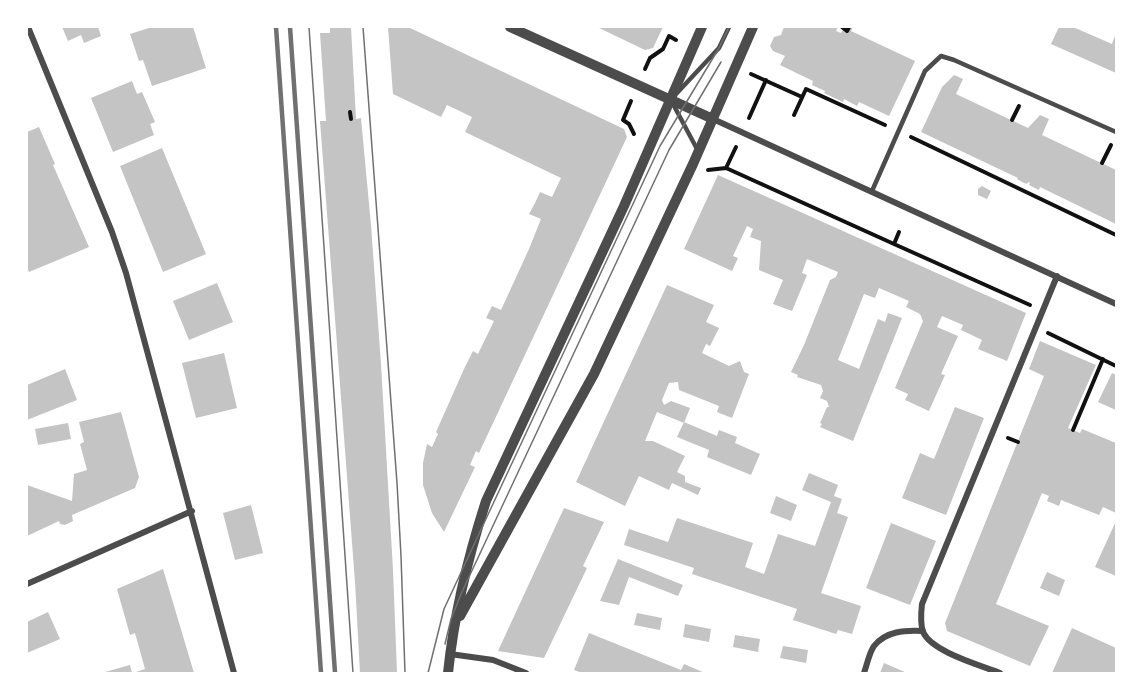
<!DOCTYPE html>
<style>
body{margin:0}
#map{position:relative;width:1143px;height:700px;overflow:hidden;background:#fff;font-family:Karla,sans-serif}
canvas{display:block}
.frame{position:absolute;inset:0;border:28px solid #fff;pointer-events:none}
</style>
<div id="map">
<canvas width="1143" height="700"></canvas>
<div class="frame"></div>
</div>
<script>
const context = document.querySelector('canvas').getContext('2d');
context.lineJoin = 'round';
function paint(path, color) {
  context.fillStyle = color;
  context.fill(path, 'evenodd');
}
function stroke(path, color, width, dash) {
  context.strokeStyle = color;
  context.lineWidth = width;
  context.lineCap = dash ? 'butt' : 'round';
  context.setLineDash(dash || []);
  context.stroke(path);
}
const building = new Path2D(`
 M62 27H98L101 36 84 43 81 35 68 41Z
 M152 27H193L206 68 152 86 143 60 139 61 130 34Z
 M330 27H351L356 119 361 118 371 225 381 364 393 570 397 673H360L355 582 320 121H326L320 33H330Z
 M388 27H408L624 129 627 137 479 453 476 451 470 465 475 467 444 532 432 513 423 485V463L427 444 432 447 438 434 436 432 464 369 473 351 478 354 494 321 486 318 492 306 501 310 529 249 541 219 529 214 535 203 540 192 552 197 561 178 465 132 472 117 447 105 441 117 393 94Z
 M597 27H663L653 48 645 50Z
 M784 27H838L836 31 841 33 844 27H853L851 31 915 61 889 116 859 102 857 106 844 99 843 102 824 93 825 91 812 85 813 81 780 65 785 56 773 51 770 46 774 37 781 35Z
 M1059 27H1073L1112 44 1116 33V73L1051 44Z
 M954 75 963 79 956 94 1028 128 1040 115 1049 119 1042 135 1116 170V224L1040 187 1039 190 1029 185 1030 183 1028 182 1027 184 1022 182 1017 179 1018 178 921 132 942 87Z
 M132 81 137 94 142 92 155 122 150 124 154 135 113 152 91 98Z
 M39 127 55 164 53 165 89 247 29 272 27 268V132Z
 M162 148 206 254 163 272 120 166Z
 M718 175 1026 313 1007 361 978 349 982 340 961 330 963 325 942 316 937 327 958 336 941 374 945 375 929 411 905 400 908 394 895 388 923 321 920 314 906 307 909 301 879 288 875 298 864 294 838 360 859 369 878 319 885 322 888 313 902 318 853 441 820 427 822 424 820 423 827 407H829L827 401 820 398 823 391 821 385 797 377 798 375 791 372 804 345 830 280 836 277 838 272 807 259 802 273 807 275 792 311 773 304 783 280 759 270 761 241 750 237 753 229 747 226 733 256 738 258 732 271 684 249Z
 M982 186 991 191 987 199 978 195V189Z
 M217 283 233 322 189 340 173 301Z
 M667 285 714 305 706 322 719 328 710 346 706 344 702 353 729 366 740 361 744 372 749 374 732 418 717 412 719 406 679 390 678 382 669 383 662 400 664 405 671 401 690 408 684 423 657 412 645 441H653L685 456 677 472 685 476V482L701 488 698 495 672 483 669 490 639 476 625 506 576 482Z
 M1040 341 1096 365 1068 428 1080 433 1082 429 1116 443V513L1103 507 1099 515 1061 500 1059 506 1047 501 1049 496 1042 493 996 604 1049 626 1030 666 947 631 945 623 1044 376 1029 369Z
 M224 353 237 408 196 418 182 363Z
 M65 369 77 400 27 420V385Z
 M1112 373 1116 375V410L1098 402Z
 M955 407 984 418 946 515 902 498 920 453 934 459Z
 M121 412 139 477 135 488 72 515 73 521 65 525 60 524 59 521 27 536V485L72 501 74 474 87 470 80 444 84 442 79 422Z
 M684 422 717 436 719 430 737 437 735 443 760 454 751 475 707 457 709 450 677 437Z
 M68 423 71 439 38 445 35 429Z
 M809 473 838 485 834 496 842 499 837 513 848 517 821 593 861 606 852 634 838 630 836 634 793 620 797 609 692 574 694 568 624 545 629 529 668 542 677 518 753 543 745 567 764 574 778 534 815 546 831 502 802 490Z
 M776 496 797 505 791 521 770 513Z
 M251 505 263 553 235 560 223 513Z
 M564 508 604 522 583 566 587 568 544 658 498 651Z
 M1116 521V576L1095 567Z
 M891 523 936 541 910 605 866 588Z
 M618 559 683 585 678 596 629 577 619 605 600 601Z
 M163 569 194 673H133L145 669 135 633 130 635 117 589Z
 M1047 572 1065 580 1059 596 1040 588Z
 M48 612 60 639 27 653V622Z
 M637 613 662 618 660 630 634 625Z
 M685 624 711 629 709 642 683 637Z
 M1072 628 1116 648V673H1052Z
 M589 633 681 670 684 664 705 673H582L574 670Z
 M735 635 760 639 758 652 733 647Z
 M783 646 808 650 806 663 780 658Z
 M884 663 907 673H880Z
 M130 665 132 673H105V672Z`);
const path = new Path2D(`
 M842 27 847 31 849 27
 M645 69 650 58 663 49 669 36 676 40
 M751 74 802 97
 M631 101 623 120 629 124 634 134
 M350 112 351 119
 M794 115 806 89 885 125
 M749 118 766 80
 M1012 120 1019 106
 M911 137 1116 235
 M736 147 726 168 894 244 899 232
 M1102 163 1111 145
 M708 170 726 168
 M894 244 1030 305
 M1048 333 1116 366
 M1073 430 1103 359
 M1008 438 1018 442`);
const service = new Path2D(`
 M677 93 719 48 729 27
 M673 104 697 149
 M872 191 925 71 941 56 954 60 1116 132`);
const minor = new Path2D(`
 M28 27 112 232 126 273 234 673
 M713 119 1116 304
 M27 584 192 511
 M450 654 493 660 526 673
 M864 673C867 665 869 653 874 646 886 631 905 630 923 631
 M1000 673C980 665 932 652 923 632 920 623 921 613 922 604L1057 276`);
const tertiary = new Path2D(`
 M510 27 713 119
 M460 616 594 374 693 164 753 27
 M448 673C454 614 468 557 486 501L624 206 702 27`);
const tram = new Path2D(`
 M309 27 353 673
 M363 27 397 483 401 556 405 673
 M445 644 451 619 461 594 669 150 721 62
 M428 673 444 609 471 551 660 146 719 48 729 27`);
const rail = new Path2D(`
 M276 27 321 673
 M290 27 335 673`);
paint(building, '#c4c4c4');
stroke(path, '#111', 4);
stroke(service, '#4c4c4c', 4.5);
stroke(minor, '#4c4c4c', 6);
stroke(tertiary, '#4c4c4c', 10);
stroke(tram, '#707070', 1.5);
stroke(rail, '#707070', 4.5);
</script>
